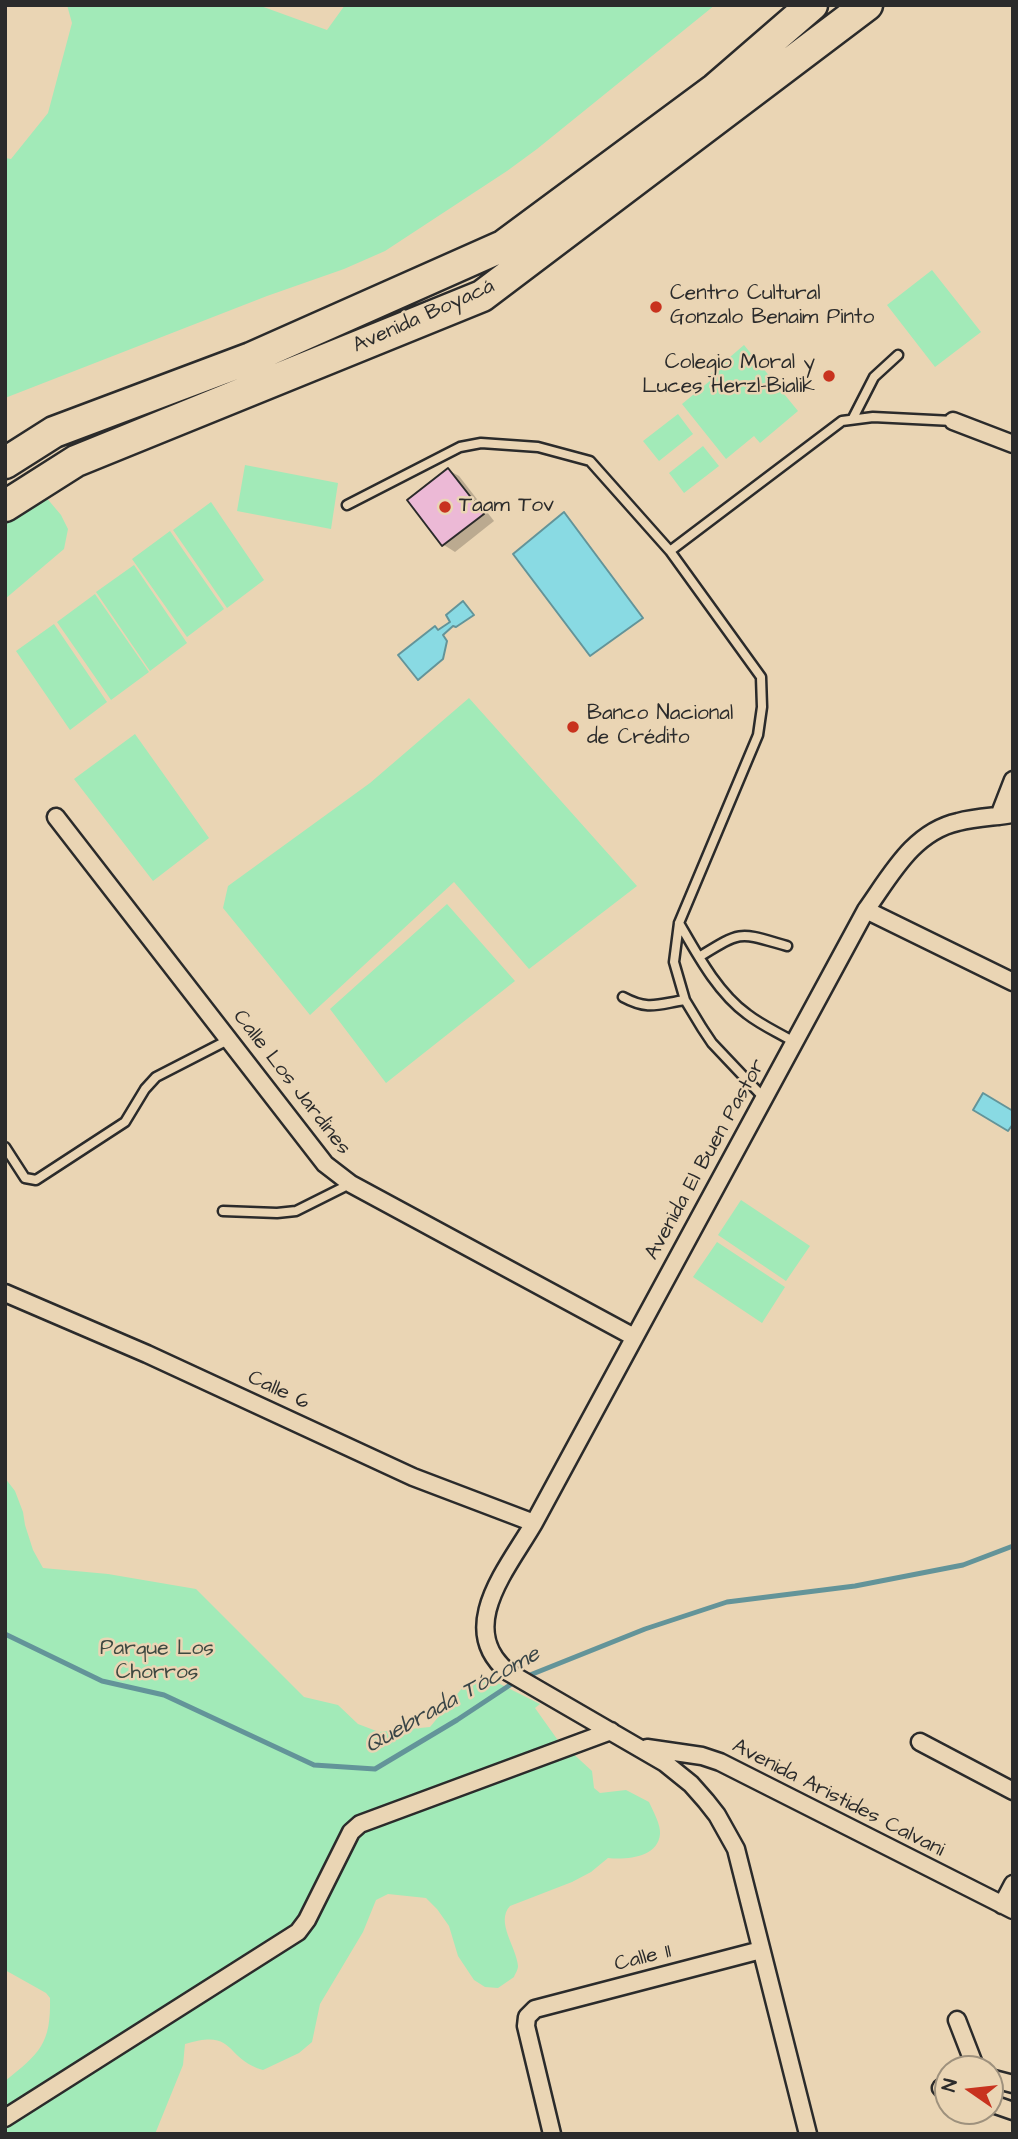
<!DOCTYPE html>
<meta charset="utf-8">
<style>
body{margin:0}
#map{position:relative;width:1018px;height:2139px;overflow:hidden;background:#ead5b4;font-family:"Architects Daughter",sans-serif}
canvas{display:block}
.frame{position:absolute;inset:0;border:7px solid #2b2b2b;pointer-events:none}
.north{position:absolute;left:934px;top:2055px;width:70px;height:70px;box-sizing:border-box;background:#ead5b4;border:2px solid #9e917d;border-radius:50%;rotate:284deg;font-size:19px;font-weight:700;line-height:28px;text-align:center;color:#2b2b2b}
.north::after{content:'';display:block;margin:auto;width:24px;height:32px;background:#c8321e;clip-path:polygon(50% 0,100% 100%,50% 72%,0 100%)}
</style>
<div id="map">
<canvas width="1018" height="2139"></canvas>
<div class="frame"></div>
<div class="north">N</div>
</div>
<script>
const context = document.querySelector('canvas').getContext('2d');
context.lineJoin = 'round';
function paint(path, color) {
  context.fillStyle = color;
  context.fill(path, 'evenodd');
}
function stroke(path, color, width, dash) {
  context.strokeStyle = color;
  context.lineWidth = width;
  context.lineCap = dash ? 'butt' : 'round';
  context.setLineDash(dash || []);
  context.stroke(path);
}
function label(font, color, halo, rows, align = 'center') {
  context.font = font + ' "Architects Daughter",sans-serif';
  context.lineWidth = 5;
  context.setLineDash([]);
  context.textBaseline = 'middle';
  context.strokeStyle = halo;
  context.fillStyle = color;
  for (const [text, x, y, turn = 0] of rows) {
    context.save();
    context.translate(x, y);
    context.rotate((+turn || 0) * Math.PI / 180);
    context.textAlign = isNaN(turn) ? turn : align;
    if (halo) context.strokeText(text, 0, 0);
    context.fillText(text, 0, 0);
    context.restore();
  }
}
const green = new Path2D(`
 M67 5H258L327 30 345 5H715L537 149 507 171 385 251 344 269 267 296 5 398V158L11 159 48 113 72 23Z
 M932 270 981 332 935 367 887 305Z
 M744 345 798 411 760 443 754 436 726 459 682 404 711 380 708 376Z
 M678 414 693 434 659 461 643 441Z
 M703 446 719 466 684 493 669 473Z
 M245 465 338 483 331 529 237 511Z
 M5 495 45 496 61 515 68 529 64 549 5 599Z
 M211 502 264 580 227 608 173 530Z
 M170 531 224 609 187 637 132 559Z
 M134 565 187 643 150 671 96 592Z
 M95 594 149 672 111 700 57 622Z
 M54 624 107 702 70 730 16 651Z
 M469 698 637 886 529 969 454 882 310 1015 223 908 228 886 370 783Z
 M135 734 209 838 153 881 74 779Z
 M447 904 515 981 386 1083 330 1009Z
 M741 1200 810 1246 786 1281 718 1235Z
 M717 1242 785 1287 762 1323 693 1277Z
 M5 1478 15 1491 23 1512 25 1525 33 1550 43 1568 108 1574 196 1589 304 1697 338 1705 358 1724 379 1732 430 1727 468 1681H494L540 1704 535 1708 557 1739 592 1771 594 1788 600 1793 626 1790 649 1802C653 1811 661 1825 660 1834 658 1858 625 1860 608 1858L591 1872 572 1882 510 1906C495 1922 517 1948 518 1966 518 1970 515 1974 514 1977L498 1988 485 1987 474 1980 458 1956 449 1926 437 1909 426 1898 388 1894 376 1900 363 1932 320 2004 312 2042 299 2053 263 2070C223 2058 237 2028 185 2044L183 2065 155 2134H5V2081C40 2053 51 2044 50 1998L46 1993 5 1970Z`);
const water = new Path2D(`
 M564 512 643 618 590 656 513 554Z
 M463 601 474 615 456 627 453 626 443 635 447 641 443 659 418 680 398 655 435 626 438 630 450 622 446 615Z
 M983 1093 1013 1111V1124L1008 1131 973 1110Z`);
const shadow = new Path2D(`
 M448 470 459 476 494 521 455 552 444 545 409 500Z`);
const stream = new Path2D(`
 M5 1634 102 1681 164 1695 314 1765 375 1769 457 1720 516 1681
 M525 1677 645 1629 727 1602 855 1586 963 1565 1013 1546`);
const building = new Path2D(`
 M448 468 484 514 442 546 407 500Z`);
const lane = new Path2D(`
 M853 418 874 377 898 355
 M347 505 460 447 481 443 538 447 590 461 670 551 761 677 762 707 758 735 679 923 674 962 685 1000 702 1028 712 1043 764 1098
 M670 551 842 421 873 417 953 421
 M679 923C697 954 717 992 747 1014 761 1025 779 1033 794 1042
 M699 957C743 930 738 932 787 946
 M623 997C649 1011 658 1004 685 1000
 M5 1147 25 1178 36 1180 125 1122 145 1089 156 1077 230 1039
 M223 1211 277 1213 296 1211 350 1184`);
const street = new Path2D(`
 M953 421 1013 444
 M999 816 1013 780
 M56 817 325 1164 351 1184 634 1337
 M866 910 1013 982
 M5 1293 147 1354 413 1477 534 1523
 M920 1742 1013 1791
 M647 1748 702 1756 720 1762 1013 1910
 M1002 1905 1013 1884
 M957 2020 976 2069
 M990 2078 1013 2084
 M941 2088 948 2090
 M990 2103 1013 2111
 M5 2118 298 1932 307 1920 351 1832 360 1824 611 1731
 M552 2134 526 2026 527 2017 535 2009 761 1950
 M808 2134 736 1849 717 1815 706 1801 691 1784 665 1763 508 1672C455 1628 508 1568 534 1523L866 910C891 875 913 832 958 822 976 817 995 817 1013 814`);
const highway = new Path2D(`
 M5 463 54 432 251 358 503 246 715 89 812 5
 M5 506 76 461 482 296 867 5`);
const markers = [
 [656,307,7,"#c8321e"],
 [829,376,7,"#c8321e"],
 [445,507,7,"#c8321e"],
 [573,727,7,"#c8321e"]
];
const poiNames = [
 ["Centro Cultural",670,295],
 ["Gonzalo Benaim Pinto",670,319],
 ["Colegio Moral y",815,364,"right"],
 ["Luces Herzl-Bialik",815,388,"right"],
 ["Taam Tov",459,507],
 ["Banco Nacional",587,715],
 ["de Crédito",587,739]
];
const streetNames = [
 ["Avenida Boyacá",424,317,-24],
 ["Calle Los Jardines",291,1083,52],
 ["Avenida El Buen Pastor",706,1160,-61],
 ["Calle 6",278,1391,25],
 ["Avenida Aristides Calvani",838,1799,27],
 ["Calle 11",643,1959,-14]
];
const parkNames = [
 ["Parque Los",157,1650],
 ["Chorros",157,1674]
];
const waterNames = [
 ["Quebrada Tócome",453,1701,-29]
];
paint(green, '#a2eab8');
paint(water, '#89dae3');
stroke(water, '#639499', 2);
paint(shadow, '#0003');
stroke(stream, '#639499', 5);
paint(building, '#ecb9d6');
stroke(building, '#2b2b2b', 2);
stroke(lane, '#2b2b2b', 13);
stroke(street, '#2b2b2b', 21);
stroke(highway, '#2b2b2b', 35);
stroke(lane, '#ead5b4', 8);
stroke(street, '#ead5b4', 16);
stroke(highway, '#ead5b4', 30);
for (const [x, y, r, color] of markers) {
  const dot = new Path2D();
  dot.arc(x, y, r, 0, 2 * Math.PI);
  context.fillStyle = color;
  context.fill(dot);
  stroke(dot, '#ead5b4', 2.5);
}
label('21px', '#2b2b2b', '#ead5b4', poiNames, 'left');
label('21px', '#2b2b2b', '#ead5b4', streetNames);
label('21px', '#3d4840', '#ead5b4', parkNames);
label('italic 23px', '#394547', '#ead5b4', waterNames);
</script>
